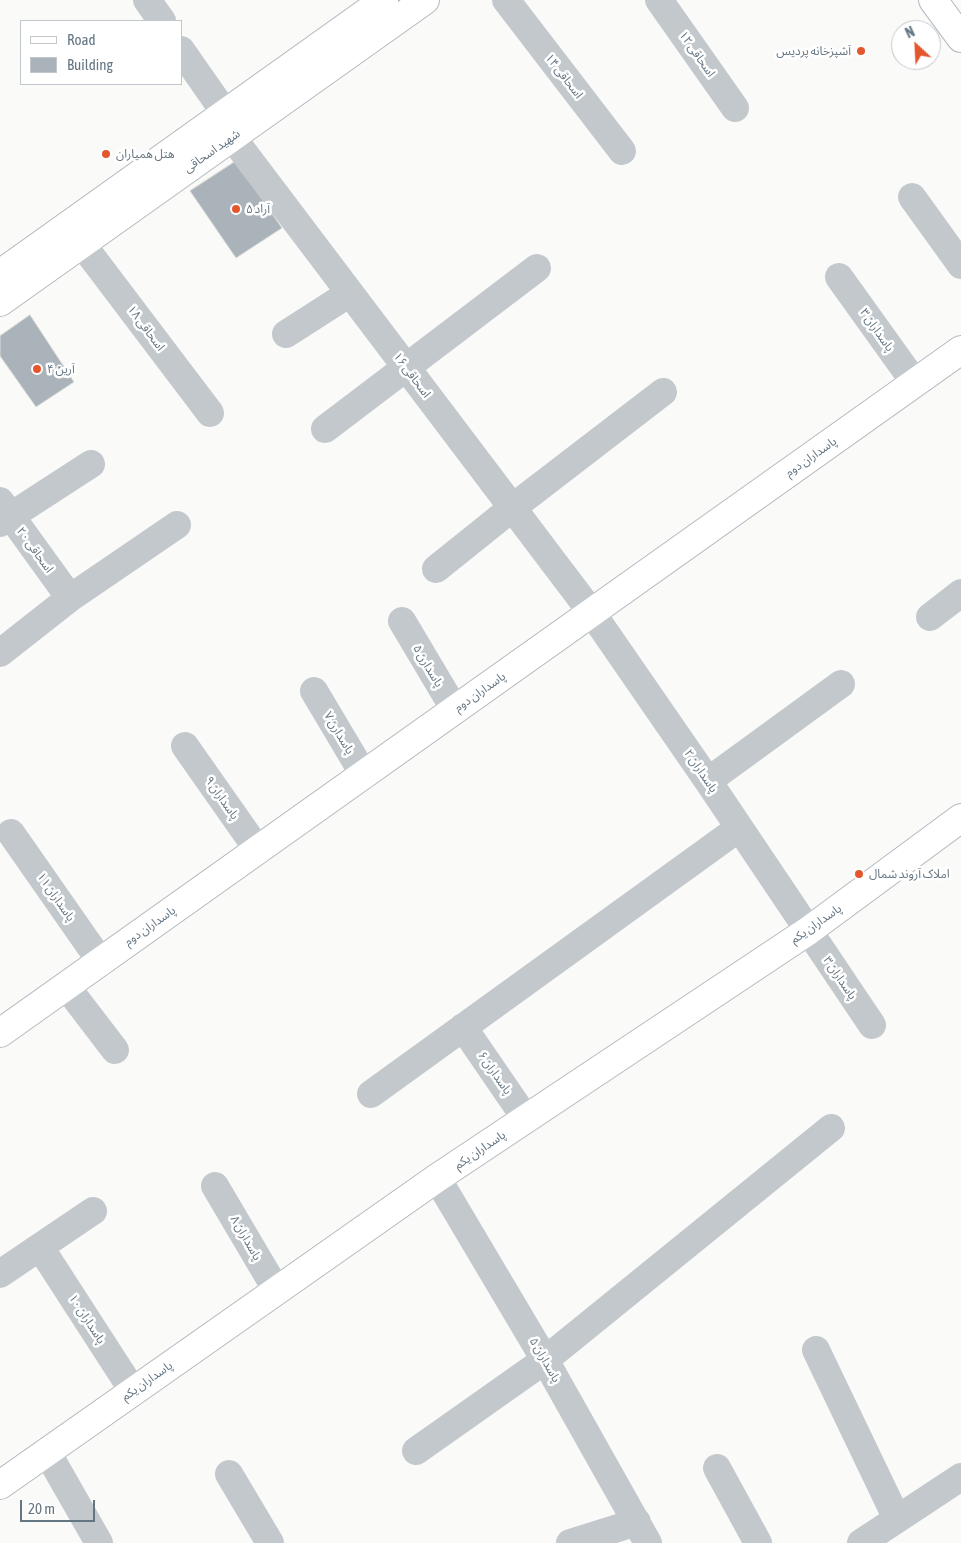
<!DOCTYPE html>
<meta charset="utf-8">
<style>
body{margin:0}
#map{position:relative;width:961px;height:1543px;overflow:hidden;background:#fafaf8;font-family:"Asap Condensed",sans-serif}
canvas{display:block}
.legend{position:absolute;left:20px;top:20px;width:162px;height:65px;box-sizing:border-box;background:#fff;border:1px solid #c1c8cd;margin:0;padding:6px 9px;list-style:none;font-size:15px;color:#657683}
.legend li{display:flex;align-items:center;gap:10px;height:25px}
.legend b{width:25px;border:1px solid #c1c8cd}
.north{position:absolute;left:891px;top:20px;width:50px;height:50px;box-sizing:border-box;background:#fff;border:1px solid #c1c8cd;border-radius:50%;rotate:335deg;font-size:14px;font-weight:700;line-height:20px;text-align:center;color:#657683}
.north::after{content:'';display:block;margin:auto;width:18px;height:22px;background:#e4572e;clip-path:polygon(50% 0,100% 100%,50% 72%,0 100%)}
.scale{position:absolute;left:20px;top:1500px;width:75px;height:22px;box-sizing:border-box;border:2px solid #657683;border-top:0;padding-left:6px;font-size:15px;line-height:18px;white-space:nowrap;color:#657683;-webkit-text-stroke:4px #fff;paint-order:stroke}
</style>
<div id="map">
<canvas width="961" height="1543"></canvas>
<ul class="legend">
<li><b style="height:6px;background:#fff"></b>Road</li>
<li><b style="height:14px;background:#aab3b9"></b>Building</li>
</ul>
<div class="north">N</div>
<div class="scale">20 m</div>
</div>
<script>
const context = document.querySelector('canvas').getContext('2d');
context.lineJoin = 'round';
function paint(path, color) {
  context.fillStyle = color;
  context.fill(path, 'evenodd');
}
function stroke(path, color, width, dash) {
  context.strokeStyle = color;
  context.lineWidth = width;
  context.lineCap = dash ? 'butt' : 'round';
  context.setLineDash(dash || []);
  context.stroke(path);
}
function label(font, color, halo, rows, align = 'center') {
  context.font = font + ' "Asap Condensed","Noto Sans Arabic",sans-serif';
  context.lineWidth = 5;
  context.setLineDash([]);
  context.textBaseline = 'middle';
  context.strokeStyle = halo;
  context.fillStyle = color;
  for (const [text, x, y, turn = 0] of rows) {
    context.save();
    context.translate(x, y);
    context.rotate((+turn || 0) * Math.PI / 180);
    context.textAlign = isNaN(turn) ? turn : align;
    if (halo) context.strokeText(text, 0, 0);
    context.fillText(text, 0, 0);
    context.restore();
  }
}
const building = new Path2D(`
 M236 161 282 228 236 258 190 191Z
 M30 315 74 382 36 407 0 356V336Z`);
const street = new Path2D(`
 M147 0 162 21
 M506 0 622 151
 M659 0 735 108
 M181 50 225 113
 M232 137 592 613 708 781 872 1025
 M912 197 961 265
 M82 244 210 413
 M839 277 915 383
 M286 334 350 293
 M325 429 537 268
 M0 501 70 598
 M0 523 91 464
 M436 569 512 508 663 392
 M930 617 961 593
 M402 621 446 695 456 709
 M0 653 70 598 177 525
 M314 691 364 775
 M185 746 258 850
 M708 781 841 684
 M11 833 101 962
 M66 986 115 1050
 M463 1027 526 1119
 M371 1094 739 828
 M437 1178 545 1360 648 1543
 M215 1186 277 1291
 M40 1247 133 1391
 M0 1274 93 1211
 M816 1350 897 1519
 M416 1451 545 1360 831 1128
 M47 1452 99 1543
 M717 1468 758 1543
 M229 1474 270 1543
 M570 1543 637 1522
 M861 1543 961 1477`);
const secondary = new Path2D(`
 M933 0 961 38
 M0 274 384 0
 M0 302 425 0
 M0 1033 961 350
 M0 1485 437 1178 808 931 961 818`);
const markers = [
 [861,51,5,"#e4572e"],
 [106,154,5,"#e4572e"],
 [236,209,5,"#e4572e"],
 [37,369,5,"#e4572e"],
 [859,874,5,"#e4572e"]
];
const poiNames = [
 ["آشپزخانه پردیس",851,51,"right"],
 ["هتل همیاران",116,154],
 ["آراد ۵",246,209],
 ["آرین ۴",47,369],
 ["املاک آروند شمال",869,874]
];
const streetNames = [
 ["اسحاقی ۱۲",697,54,55],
 ["اسحاقی ۱۴",564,76,52],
 ["شهید اسحاقی",212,151,-35],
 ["اسحاقی ۱۸",146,328,53],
 ["پاسداران ۳",877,330,55],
 ["اسحاقی ۱۶",412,375,53],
 ["پاسداران دوم",811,457,-35],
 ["اسحاقی ۲۰",35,550,54],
 ["پاسدارن ۵",428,666,59],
 ["پاسداران دوم",480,692,-35],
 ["پاسدارن ۷",339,733,59],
 ["پاسداران ۲",701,771,56],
 ["پاسداران ۹",222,798,55],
 ["پاسداران ۱۱",56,897,55],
 ["پاسداران یکم",816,924,-35],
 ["پاسداران دوم",150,926,-35],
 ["پاسداران ۳",840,978,56],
 ["پاسداران ۶",495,1073,55],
 ["پاسداران یکم",480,1150,-34],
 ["پاسداران ۸",246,1238,60],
 ["پاسداران ۱۰",87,1319,57],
 ["پاسداران ۵",545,1360,60],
 ["پاسداران یکم",147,1381,-35]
];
paint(building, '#aab3b9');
stroke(building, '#dcdcda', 1);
stroke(secondary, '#b3babf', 30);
stroke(street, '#c3c8cc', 28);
stroke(secondary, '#fff', 28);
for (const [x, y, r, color] of markers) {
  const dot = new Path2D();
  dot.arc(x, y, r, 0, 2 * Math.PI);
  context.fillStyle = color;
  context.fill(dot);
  stroke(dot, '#fff', 2);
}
label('12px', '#657683', '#fff', poiNames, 'left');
label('12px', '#657683', '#fff', streetNames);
</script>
